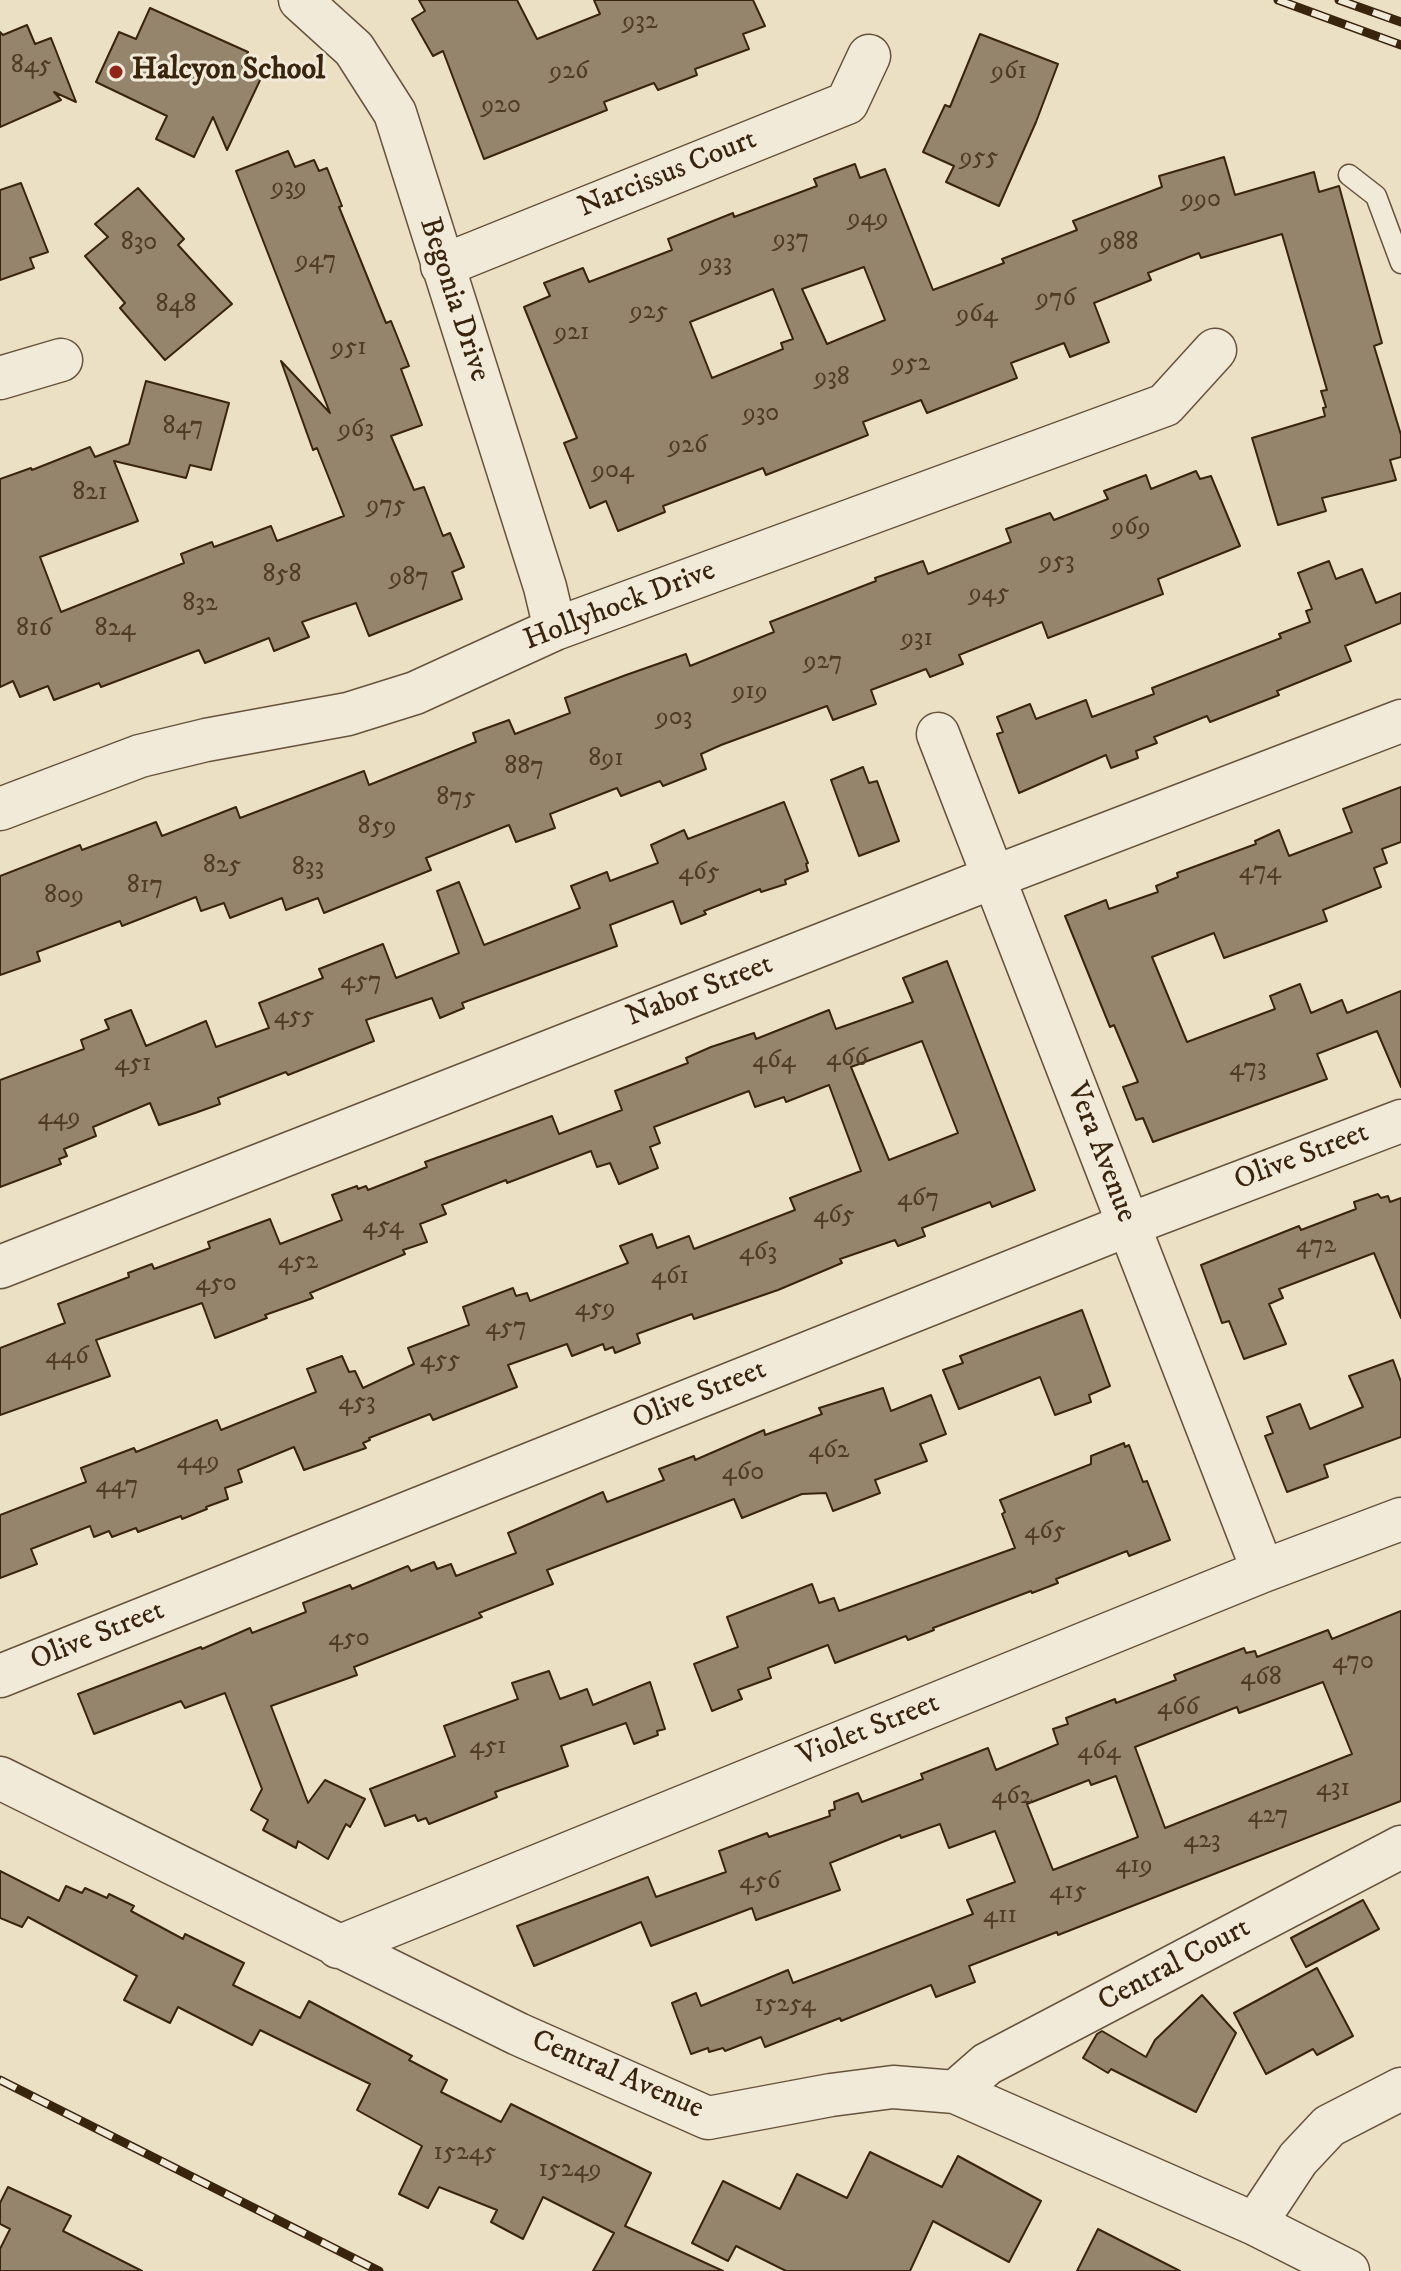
<!DOCTYPE html>
<style>
body{margin:0}
canvas{display:block;background:#ebdfc4}
</style>
<canvas width="1401" height="2271"></canvas>
<script>
const context = document.querySelector('canvas').getContext('2d');
context.lineJoin = 'round';
function paint(path, color) {
  context.fillStyle = color;
  context.fill(path, 'evenodd');
}
function stroke(path, color, width, dash) {
  context.strokeStyle = color;
  context.lineWidth = width;
  context.lineCap = dash ? 'butt' : 'round';
  context.setLineDash(dash || []);
  context.stroke(path);
}
function label(font, color, halo, rows, align = 'center') {
  context.font = font + ' "IM FELL DW Pica",serif';
  context.lineWidth = 6;
  context.setLineDash([]);
  context.textBaseline = 'middle';
  context.strokeStyle = halo;
  context.fillStyle = color;
  for (const [text, x, y, turn = 0] of rows) {
    context.save();
    context.translate(x, y);
    context.rotate((+turn || 0) * Math.PI / 180);
    context.textAlign = isNaN(turn) ? turn : align;
    if (halo) context.strokeText(text, 0, 0);
    context.fillText(text, 0, 0);
    context.restore();
  }
}
const building = new Path2D(`
 M419 0H517L537 39 600 14 594 0H753L765 26 743 34 749 49 695 69 697 75 658 90 654 83 604 102 607 110 484 159 443 51 433 56 412 19 425 11Z
 M150 8 248 52 242 66 262 76 227 150 213 117 194 157 156 139 167 116 96 82 119 32 136 39Z
 M27 25 35 44 51 38 76 102 54 92 61 100 0 127V32L3 35Z
 M980 34 1058 64 1036 122 999 206 946 182 954 166 923 152 945 105 950 107Z
 M288 151 295 167 314 160 319 171 327 168 342 206 339 207 386 323 391 321 409 366 401 369 422 425 391 436 414 490 424 487 443 536 450 533 464 567 452 572 462 599 369 636 356 603 302 622 309 637 274 651 269 638 205 663 199 650 101 687 99 683 54 700 48 686 20 697 13 681 0 687V479L31 468 32 470 90 447 95 457 129 444 146 381 229 403 211 470 190 465 186 478 114 461 138 521 40 557 61 612 184 563 181 554 212 542 214 547 271 526 277 541 344 516 317 448 313 450 281 361 330 413 236 171Z
 M1224 157 1235 195 1314 172 1319 192 1339 186 1382 343 1374 346 1401 435V457L1390 460 1396 480 1322 498 1326 511 1278 525 1252 438 1325 416 1323 408 1326 407 1321 391 1327 390 1282 234 1201 258 1199 253 1148 273 1151 280 1094 303 1109 342 1070 357 1064 343 1011 363 1017 378 927 413 921 400 863 422 868 435 766 475 763 468 663 506 665 512 618 531 606 501 590 508 564 443 577 438 524 307 550 296 544 283 583 268 589 282 672 250 668 239 733 213 734 217 817 186 814 179 855 164 860 178 885 169 933 290 1004 263 1002 259 1077 230 1073 221 1162 187 1159 176ZM864 267 885 320 827 344 802 289ZM773 289 793 339 781 343 783 349 712 378 690 322Z
 M21 183 48 252 30 258 34 268 0 280V190Z
 M138 188 184 239 178 245 232 304 165 360 120 308 125 303 85 256 108 237 95 224Z
 M1196 471 1200 479 1211 476 1240 546 1158 579 1163 594 1048 638 1042 622 959 655 963 664 930 677 926 669 871 690 876 704 833 720 827 706 721 745 701 754 706 769 663 786 660 781 621 796 617 788 550 814 555 828 516 842 509 825 426 858 431 870 324 913 318 898 286 910 282 898 230 918 224 903 201 911 196 897 122 926 120 921 37 952 40 961 0 975V876L80 845 82 850 156 822 162 836 236 807 240 818 364 771 369 785 476 742 473 733 509 720 515 734 570 713 565 698 626 675 686 654 690 666 774 632 770 622 876 581 875 578 923 561 928 574 1011 542 1006 529 1050 513 1054 520 1108 499 1104 491 1146 475 1151 489Z
 M1329 561 1336 579 1362 569 1376 603 1401 593V623L1345 646 1351 661 1277 691 1279 695 1210 722 1207 716 1154 737 1157 743 1136 751 1138 758 1111 768 1106 755 1019 793 997 734 1003 732 997 717 1030 704 1036 719 1086 700 1092 717 1154 694 1152 688 1281 638 1279 634 1310 622 1306 611 1312 609 1298 573Z
 M863 767 869 783 877 781 899 841 859 856 831 780Z
 M1401 787V842L1382 849 1387 863 1374 868 1381 887 1323 910 1327 921 1224 958 1214 933 1152 957 1187 1042 1275 1009 1270 996 1300 984 1311 1013 1342 1000 1347 1013 1401 991V1087L1377 1031 1317 1054 1327 1079 1153 1142 1143 1118 1136 1120 1123 1087 1138 1082 1114 1025 1110 1027 1065 916 1106 900 1109 909 1158 892 1156 886 1178 877 1177 873 1256 844 1255 841 1279 830 1289 856 1352 832 1343 809Z
 M784 802 808 863 806 864 808 871 785 880 786 884 761 892 760 889 704 911 706 914 681 924 673 901 610 925 617 946 462 1003 464 1008 440 1018 432 998 366 1020 374 1041 288 1075 286 1072 218 1098 220 1104 195 1113 159 1125 150 1103 93 1127 96 1136 64 1149 67 1156 59 1159 61 1164 0 1187V1080L84 1049 81 1040 109 1029 105 1020 131 1010 146 1046 206 1021 216 1047 269 1028 259 1003 323 978 319 969 383 944 396 978 459 953 437 891 459 882 484 945 580 908 571 886 607 872 610 881 658 863 651 845 684 830 688 839Z
 M947 961 1035 1190 992 1207 990 1202 922 1228 925 1236 898 1246 895 1240 840 1259 842 1263 778 1290 694 1319 692 1314 637 1334 640 1343 615 1353 613 1347 605 1350 603 1344 572 1356 567 1344 508 1365 517 1387 433 1420 430 1414 369 1438 370 1440 363 1443 366 1448 304 1470 294 1447 238 1470 242 1482 225 1488 228 1499 206 1507 207 1509 182 1519 181 1516 138 1532 136 1528 112 1537 109 1531 94 1537 90 1526 31 1549 37 1564 0 1578V1515L86 1482 81 1468 134 1448 136 1452 217 1420 221 1430 316 1392 307 1369 342 1356 349 1372 355 1371 363 1388 414 1364 408 1348 469 1325 463 1307 513 1288 516 1296 527 1293 530 1301 628 1263 620 1246 652 1234 657 1248 689 1236 694 1249 795 1210 790 1198 861 1171 829 1085 786 1102 784 1097 755 1107 749 1091 654 1127 660 1143 650 1147 658 1168 619 1184 610 1163 597 1167 591 1151 507 1183 506 1180 442 1205 446 1214 420 1224 427 1242 403 1250 405 1254 310 1293 313 1298 265 1315 267 1318 215 1338 202 1303 96 1340 110 1376 0 1415V1348L65 1323 58 1304 129 1277 128 1273 152 1264 154 1269 210 1248 208 1242 270 1219 280 1244 342 1220 332 1195 357 1186 358 1189 366 1186 368 1190 427 1167 425 1162 552 1116 559 1134 622 1110 615 1091 688 1063 686 1058 711 1047 754 1033 756 1039 829 1010 836 1029 913 1002 903 978ZM922 1041 958 1133 889 1160 851 1067Z
 M1378 1194 1381 1198 1388 1196 1390 1202 1401 1198V1318L1374 1253 1279 1289 1283 1298 1269 1304 1286 1344 1244 1359 1229 1321 1222 1323 1201 1265 1299 1226 1301 1230 1356 1209 1354 1202Z
 M1082 1310 1110 1386 1089 1395 1091 1402 1055 1415 1040 1377 959 1409 943 1370 963 1363 960 1356Z
 M1393 1360 1401 1382V1437L1324 1465 1328 1477 1287 1492 1265 1436 1273 1433 1267 1417 1300 1404 1310 1429 1363 1407 1349 1376Z
 M883 1388 891 1411 931 1395 946 1434 920 1444 927 1461 875 1480 880 1493 833 1511 826 1493 802 1494 742 1518 734 1499 547 1570 553 1584 479 1613 482 1617 354 1667 357 1675 271 1706 308 1803 325 1780 365 1799 350 1827 346 1824 328 1859 298 1841 296 1848 263 1830 268 1820 251 1810 262 1789 225 1693 185 1708 181 1701 94 1734 78 1694 201 1647 202 1649 250 1628 252 1633 306 1612 303 1603 350 1585 352 1589 408 1566 411 1571 434 1562 437 1569 451 1564 456 1576 516 1553 508 1533 603 1492 607 1502 664 1480 659 1469 694 1456 695 1460 764 1430 765 1435 822 1414 819 1408Z
 M1124 1443 1125 1447 1129 1445 1143 1482 1147 1481 1170 1540 1129 1556 1127 1551 1056 1579 1058 1583 1032 1593 1031 1591 933 1628 934 1630 908 1640 906 1636 835 1663 828 1645 768 1668 771 1678 738 1690 742 1699 712 1711 694 1664 738 1647 727 1617 812 1584 819 1603 834 1598 839 1611 1015 1548 1002 1514 1005 1512 1000 1500 1091 1464V1456Z
 M1401 1611V1801L1058 1935 1057 1932 969 1966 975 1982 936 1997 931 1985 841 2021 840 2018 765 2047 761 2037 725 2051 723 2048 709 2052 708 2048 691 2054 672 2003 696 1993 701 2006 788 1970 793 1983 973 1914 967 1900 1015 1882 995 1831 949 1848 940 1824 901 1838 900 1835 830 1863 840 1890 756 1920 752 1908 651 1946 641 1922 534 1966 517 1926 648 1877 656 1897 726 1872 719 1851 767 1833 769 1837 830 1816 829 1811 835 1809 834 1802 858 1793 862 1802 923 1779 921 1774 988 1748 996 1770 1058 1744 1053 1729 1068 1724 1066 1718 1115 1699 1116 1703 1176 1680 1174 1675 1244 1648 1246 1653 1255 1651 1257 1657 1328 1630 1332 1639ZM1323 1682 1352 1754 1165 1828 1135 1747 1237 1707 1239 1713ZM1116 1776 1138 1837 1053 1870 1027 1804 1089 1780 1091 1785Z
 M549 1671 560 1699 587 1689 593 1705 650 1682 665 1729 657 1731 658 1735 634 1744 626 1723 561 1746 568 1766 495 1792 497 1797 429 1824 426 1818 418 1821 415 1815 385 1826 370 1789 455 1756 444 1726 518 1699 512 1683Z
 M0 1871 59 1901 66 1886 82 1893 85 1888 107 1898 109 1894 134 1906 131 1911 183 1939 185 1934 244 1963 233 1985 300 2018 309 2001 412 2056 409 2060 447 2080 441 2092 501 2122 511 2104 651 2173 625 2226 723 2271H593L614 2233 543 2197 523 2239 491 2222 497 2210 439 2187 428 2208 399 2194 422 2146 357 2110 370 2084 260 2030 252 2045 178 2007 170 2023 124 2000 137 1976 28 1917 22 1927 0 1918Z
 M1363 1900 1379 1929 1306 1967 1291 1938Z
 M1317 1968 1353 2036 1317 2055 1313 2049 1266 2074 1234 2013Z
 M1202 1995 1236 2033 1196 2112 1111 2069 1108 2073 1083 2058 1097 2034 1102 2031 1146 2057 1155 2040Z
 M870 2152 942 2187 958 2156 1041 2201 1009 2262 933 2221 910 2271H786L736 2246 728 2261 692 2243 723 2181 780 2209 797 2174 847 2198Z
 M8 2187 71 2216 63 2231 142 2271H0V2249L10 2229 0 2224V2203Z
 M1098 2229 1180 2271H1077Z`);
const lane = new Path2D(`
 M1349 175 1376 196 1401 263`);
const street = new Path2D(`
 M300 0 354 49 395 113 545 587 555 629
 M442 266 847 103 869 56
 M0 378 61 360
 M938 734 1263 1571
 M0 809 140 756 206 740 348 714 415 693 555 629 1165 405 1215 350
 M0 1267 994 877 1401 721
 M0 1676 1128 1225 1401 1121
 M0 1778 518 2034 708 2118 831 2095 893 2087 955 2092 1255 2224 1348 2271
 M338 1947 1263 1571 1401 1519
 M955 2092 987 2064 1401 1847
 M1255 2224 1298 2159 1329 2126 1401 2089`);
const rail = new Path2D(`
 M1278 0 1401 45
 M1339 0 1401 22
 M0 2080 379 2271`);
const markers = [
 [116,72,8,"#8f2418"]
];
const numberNames = [
 ["932",640,23],
 ["845",31,67],
 ["926",569,73],
 ["961",1009,73],
 ["920",501,107],
 ["955",979,159],
 ["939",289,189],
 ["990",1201,201],
 ["949",868,220],
 ["937",791,241],
 ["830",139,244],
 ["988",1119,244],
 ["947",316,262],
 ["933",716,265],
 ["976",1056,300],
 ["848",176,306],
 ["925",649,313],
 ["964",977,316],
 ["921",572,334],
 ["951",349,349],
 ["952",911,365],
 ["938",832,379],
 ["930",761,415],
 ["847",183,428],
 ["963",356,431],
 ["926",688,447],
 ["904",613,472],
 ["821",90,494],
 ["975",386,507],
 ["969",1131,529],
 ["953",1057,563],
 ["858",282,576],
 ["987",409,579],
 ["945",989,595],
 ["832",200,605],
 ["816",34,630],
 ["824",115,630],
 ["931",917,640],
 ["927",823,663],
 ["919",750,693],
 ["903",674,719],
 ["891",606,760],
 ["887",524,768],
 ["875",456,799],
 ["859",377,828],
 ["825",222,867],
 ["833",308,869],
 ["474",1260,873],
 ["465",699,874],
 ["817",145,887],
 ["809",64,897],
 ["457",361,983],
 ["455",294,1018],
 ["466",847,1060],
 ["464",774,1062],
 ["451",133,1065],
 ["473",1248,1070],
 ["449",59,1119],
 ["467",918,1200],
 ["465",834,1217],
 ["454",383,1228],
 ["472",1316,1247],
 ["463",758,1254],
 ["452",298,1263],
 ["461",670,1278],
 ["450",216,1285],
 ["459",595,1310],
 ["457",506,1329],
 ["446",67,1358],
 ["455",440,1362],
 ["453",357,1404],
 ["462",829,1452],
 ["449",198,1463],
 ["460",743,1474],
 ["447",117,1487],
 ["465",1045,1533],
 ["450",349,1640],
 ["470",1353,1663],
 ["468",1261,1679],
 ["466",1178,1709],
 ["451",488,1748],
 ["464",1099,1753],
 ["431",1333,1790],
 ["462",1012,1798],
 ["427",1268,1817],
 ["423",1202,1842],
 ["419",1134,1867],
 ["456",760,1883],
 ["415",1068,1893],
 ["411",1000,1917],
 ["15254",785,2006],
 ["15245",465,2154],
 ["15249",570,2171]
];
const poiNames = [
 ["Halcyon School",132,72]
];
const streetNames = [
 ["Narcissus Court",668,175,-22],
 ["Begonia Drive",453,300,72],
 ["Hollyhock Drive",620,607,-21],
 ["Nabor Street",700,992,-21],
 ["Vera Avenue",1100,1153,69],
 ["Olive Street",1302,1158,-21],
 ["Olive Street",700,1396,-22],
 ["Olive Street",98,1637,-22],
 ["Violet Street",869,1731,-22],
 ["Central Court",1175,1966,-28],
 ["Central Avenue",617,2076,23]
];
paint(building, '#96856d');
stroke(building, '#39240e', 2);
stroke(lane, '#66533c', 23);
stroke(street, '#66533c', 45);
stroke(lane, '#f2ead9', 20);
stroke(street, '#f2ead9', 42);
stroke(rail, '#39240e', 9);
stroke(rail, '#f2ead9', 6, [18]);
for (const [x, y, r, color] of markers) {
  const dot = new Path2D();
  dot.arc(x, y, r, 0, 2 * Math.PI);
  context.fillStyle = color;
  context.fill(dot);
  stroke(dot, '#f2ead9', 3);
}
label('26px', '#503c26', null, numberNames);
label('bold 30px', '#39240e', '#f2ead9', poiNames, 'left');
label('30px', '#39240e', '#f2ead9', streetNames);
</script>
